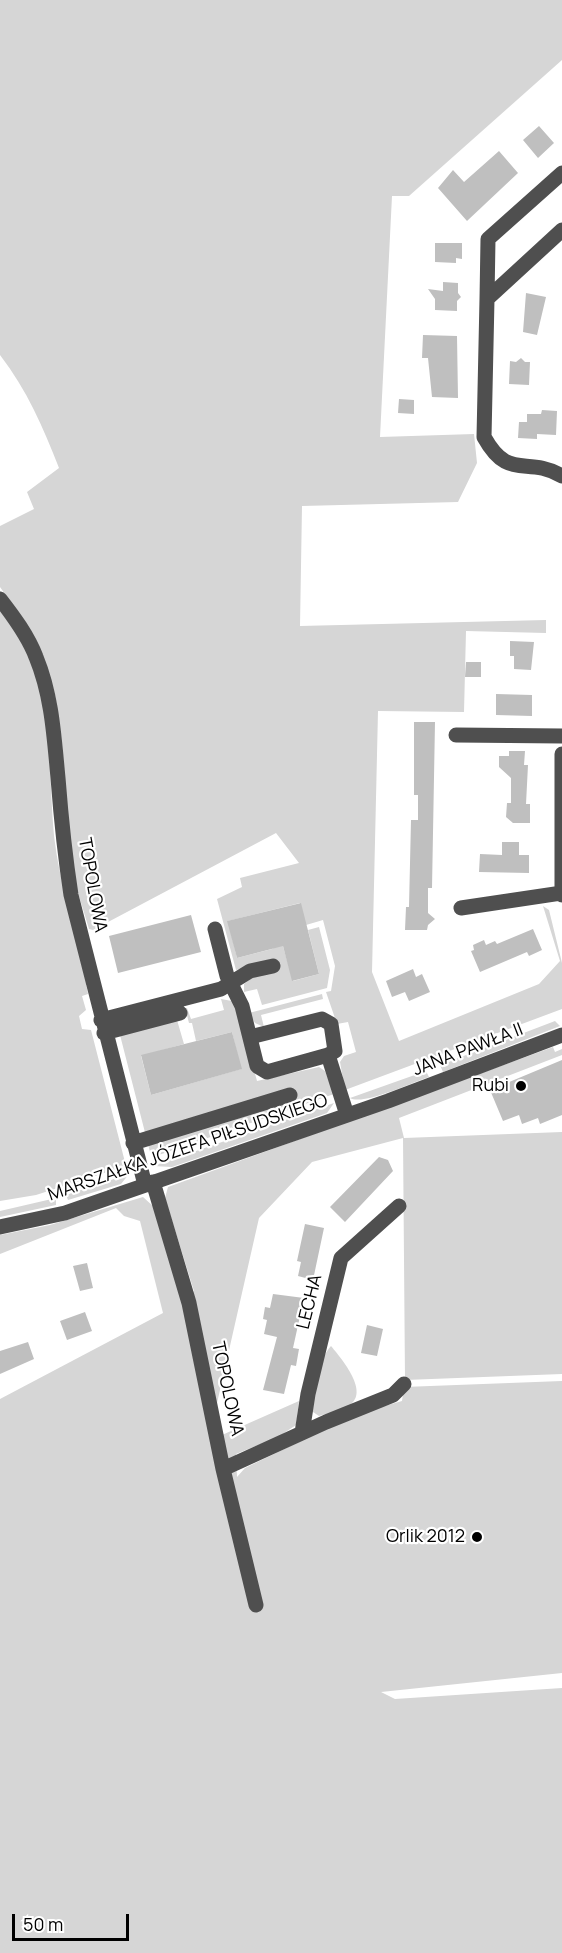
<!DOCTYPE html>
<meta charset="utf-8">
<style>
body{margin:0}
#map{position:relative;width:562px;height:1953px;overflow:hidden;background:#fff;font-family:Manrope,sans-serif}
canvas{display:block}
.scale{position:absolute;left:12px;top:1914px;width:117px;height:27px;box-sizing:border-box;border:3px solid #000;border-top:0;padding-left:8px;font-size:18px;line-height:21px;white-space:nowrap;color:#000;-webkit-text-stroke:4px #fff;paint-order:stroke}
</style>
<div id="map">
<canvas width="562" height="1953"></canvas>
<div class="scale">50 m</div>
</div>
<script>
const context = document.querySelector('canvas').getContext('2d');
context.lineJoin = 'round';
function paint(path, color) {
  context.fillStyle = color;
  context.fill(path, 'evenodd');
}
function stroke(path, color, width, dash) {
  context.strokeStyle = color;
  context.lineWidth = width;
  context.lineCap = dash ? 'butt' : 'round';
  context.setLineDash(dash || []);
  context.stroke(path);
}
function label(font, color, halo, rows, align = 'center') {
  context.font = font + ' Manrope,sans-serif';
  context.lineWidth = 4.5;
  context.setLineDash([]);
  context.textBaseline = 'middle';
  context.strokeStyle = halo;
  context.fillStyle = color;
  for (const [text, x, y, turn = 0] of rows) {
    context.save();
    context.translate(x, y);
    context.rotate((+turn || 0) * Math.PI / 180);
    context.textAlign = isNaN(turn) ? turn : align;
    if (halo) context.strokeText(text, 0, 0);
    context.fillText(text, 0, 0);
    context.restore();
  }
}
const green = new Path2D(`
 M0 0H562V60L409 196H392L380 437 474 434 477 463 458 502 302 506 300 626 546 620V633L466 631 464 712 378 711 372 972 399 1041 539 984 560 961 543 906 549 910 562 963V1009L345 1090 340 1062 344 1056 356 1052 348 1022 337 1024 326 992 331 991 335 966 323 920 306 925 300 903 228 921 237 958 272 949 282 943 293 981 319 974 308 930 319 927 330 970 327 988 262 1005 257 989 244 992V984L272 961 236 970 217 899 242 887 240 878 299 863 276 833 93 930 89 929 72 873 62 742 55 694 42 655 24 621 0 587V526L34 509 27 492 59 468C43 427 27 390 0 355Z
 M0 609C59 677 46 761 55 843 59 875 68 905 77 936 83 954 84 975 88 994L82 996 86 1010 79 1016 82 1029 91 1030 126 1166 36 1195 0 1201Z
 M322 994 323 999 261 1015 264 1027 255 1023 249 1013Z
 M221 999 232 1001 238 1010 257 1081 319 1067 325 1071 334 1094 156 1156 150 1152 120 1035 177 1020 184 1044 141 1056 151 1095 241 1069 232 1032 196 1041 192 1023H189L185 1008H187L191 1019 224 1010Z
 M555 1021 560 1026 443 1072 440 1065Z
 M553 1047 555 1052 562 1049V1055L399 1118 404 1138 562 1132V1374L405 1380 403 1138 312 1162 259 1218 215 1412 222 1435 299 1401 296 1425 278 1437 236 1454 237 1477 245 1468 357 1414 402 1401 404 1387 562 1381V1673L381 1692 395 1699 562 1688V1953H0V1399L163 1313 140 1221 124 1216 116 1208 0 1254V1235L50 1225 143 1197 154 1207 184 1303 194 1291 165 1198 168 1187Z
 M426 1071 429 1077C413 1082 363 1106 350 1098Z
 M334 1103 327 1113 172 1167 153 1166Z
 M129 1174 121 1184 68 1200 66 1195Z
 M56 1198V1205L0 1217V1211Z
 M331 1346C340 1357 369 1390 351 1404 343 1410 329 1413 319 1416L313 1412C314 1393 318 1360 331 1346Z`);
const building = new Path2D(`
 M539 126 554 143 538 158 523 140Z
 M499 151 518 173 467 221 438 188 453 170 464 182Z
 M435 243H462V259L456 258V263L435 262Z
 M443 282 458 283V293L461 297 457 301V311L435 310V299L428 289 443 291Z
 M526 293 546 297 537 335 523 332Z
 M423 335 457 336 458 398 432 397 428 358H422Z
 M521 358 525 362H530L529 385 509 384 510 361 516 362Z
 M399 399 414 400V414L398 413Z
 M542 410 557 411 556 435 537 434V439L518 438 519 422H527V414H541Z
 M510 641 534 642 531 670 514 669V656H510Z
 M466 662H481V677H465Z
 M496 694 532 695V716L496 715Z
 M414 722H435L432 888H428V913L435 919 428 925 427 930H405L406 907H409L411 820H418V795H414Z
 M509 751H525L524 765H528L526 804H530V823H513L506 817 507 803H511V778L499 767V756H509Z
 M502 842H519V855H529V873L479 872 480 854 502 855Z
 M301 903 319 974 292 981 283 946 237 958 227 921Z
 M191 915 201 952 118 973 109 936Z
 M533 929 542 950 529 956 527 952 480 972 471 951 474 950 473 945 484 940 486 945 495 941 497 944Z
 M413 969 416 977 422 974 430 992 409 1001 405 992 392 997 386 981Z
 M232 1032 242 1069 151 1095 141 1055Z
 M562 1060V1115L540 1124 538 1118 522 1124 519 1115 503 1121 490 1090Z
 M379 1157 388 1160 393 1171 345 1222 330 1207Z
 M305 1224 324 1228 313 1280 298 1276 301 1262 297 1261Z
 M87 1263 93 1288 80 1291 73 1266Z
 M273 1294 304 1298 293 1348 299 1349 296 1366 291 1365 284 1394 263 1390 277 1337 264 1334 267 1320 263 1319 265 1307 270 1308Z
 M85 1312 92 1331 67 1340 60 1321Z
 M367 1325 383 1329 377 1356 361 1353Z
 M28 1342 34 1359 0 1374V1351Z`);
const minor = new Path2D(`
 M562 230 487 299 484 437C509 482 526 455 562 476
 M487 299 488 239 562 173
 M0 599C14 617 28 636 36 657 52 696 54 736 58 778 61 817 65 856 71 895L145 1185
 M456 735 562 736
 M562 754V895
 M461 908 562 893
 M215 929 227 976 242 1006 257 1066 267 1072 328 1055 335 1051 331 1024 322 1019 250 1037
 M101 1020 221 989 250 971 273 966
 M104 1033 180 1013
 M328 1055 347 1115
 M133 1143 290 1095
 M153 1182 189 1303 223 1469 256 1605
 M0 1227 65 1213 388 1101 562 1035
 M302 1433 308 1394 341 1258 399 1206
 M223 1469 326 1422 393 1395 404 1384`);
const markers = [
 [521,1086,6,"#000"],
 [477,1537,6,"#000"]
];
const streetNames = [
 ["TOPOLOWA",92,885,80],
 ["JANA PAWŁA II",468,1050,-21],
 ["MARSZAŁKA JÓZEFA PIŁSUDSKIEGO",188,1148,-19],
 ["LECHA",310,1302,-76],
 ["TOPOLOWA",227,1389,78]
];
const poiNames = [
 ["Rubi",509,1086],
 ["Orlik 2012",465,1537]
];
paint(green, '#d6d6d6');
paint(building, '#bfbfbf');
stroke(minor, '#4f4f4f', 15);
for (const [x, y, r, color] of markers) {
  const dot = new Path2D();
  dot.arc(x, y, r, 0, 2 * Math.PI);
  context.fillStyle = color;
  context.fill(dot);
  stroke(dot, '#fff', 2);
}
label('18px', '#000', '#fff', streetNames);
label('18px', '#000', '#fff', poiNames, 'right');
</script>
